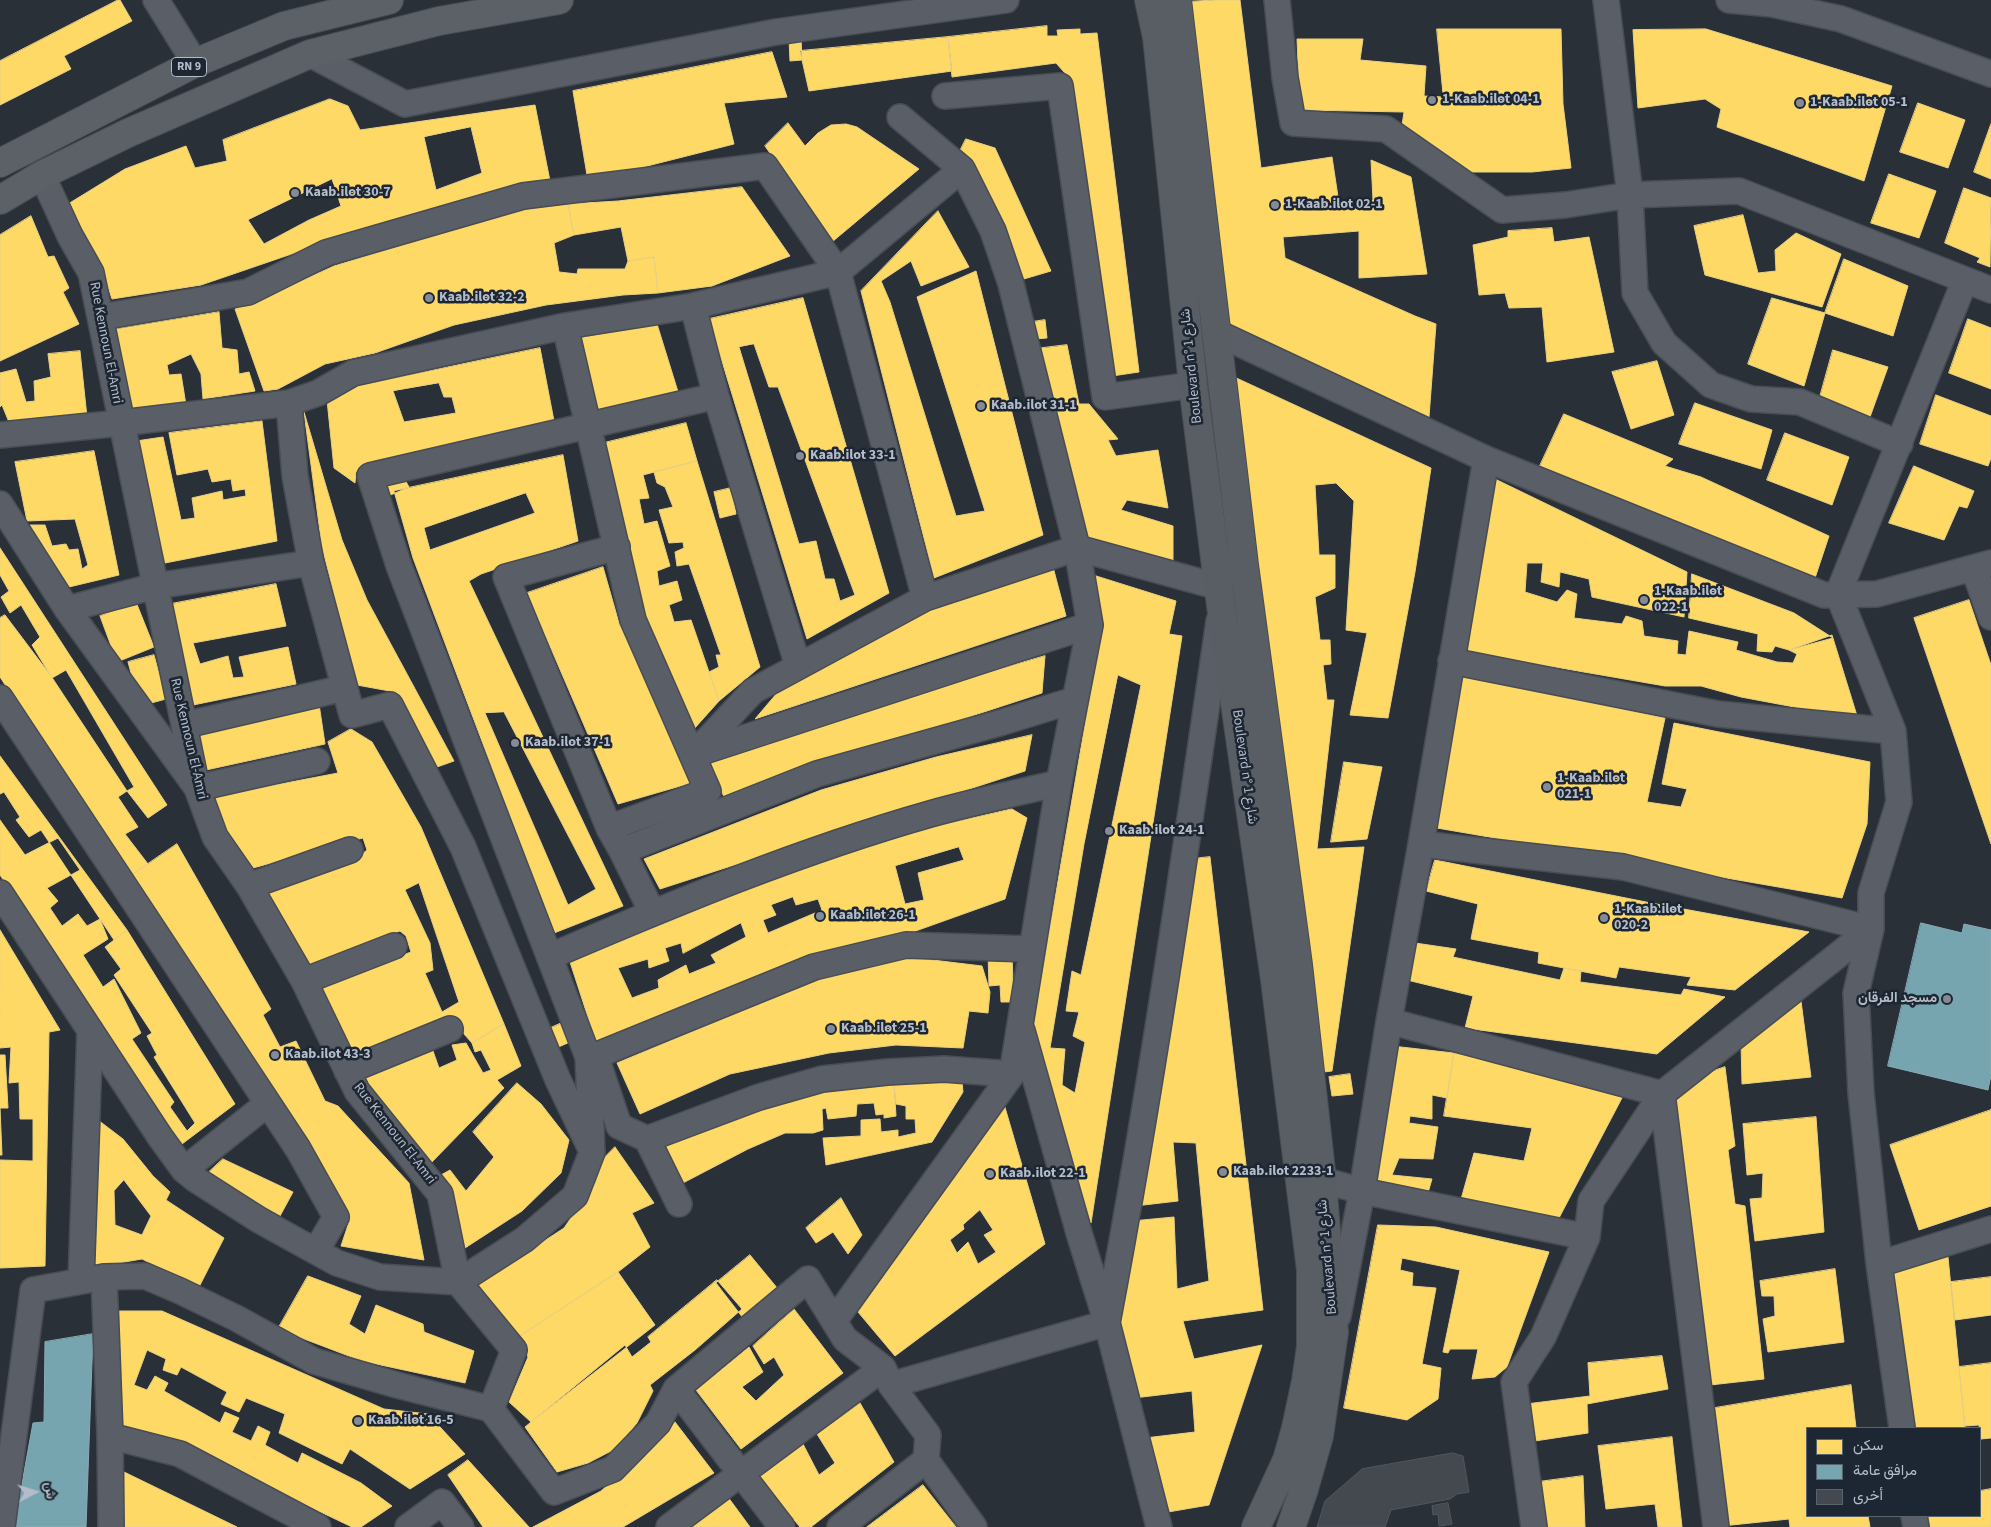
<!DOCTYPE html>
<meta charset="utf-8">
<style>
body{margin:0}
#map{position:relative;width:1991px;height:1527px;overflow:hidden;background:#2a3038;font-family:"Source Sans 3",Vazirmatn,sans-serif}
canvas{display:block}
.legend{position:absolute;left:1806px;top:1427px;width:175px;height:90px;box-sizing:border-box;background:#1d2633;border:1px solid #59626f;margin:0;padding:6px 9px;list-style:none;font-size:15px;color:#b4bcc9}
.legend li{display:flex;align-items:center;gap:10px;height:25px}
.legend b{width:25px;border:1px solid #59626f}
.north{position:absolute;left:10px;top:1467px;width:50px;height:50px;-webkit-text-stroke:4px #1d2633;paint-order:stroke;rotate:85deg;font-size:14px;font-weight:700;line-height:20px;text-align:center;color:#b4bcc9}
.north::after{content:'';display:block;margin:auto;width:18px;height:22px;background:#b4bcc9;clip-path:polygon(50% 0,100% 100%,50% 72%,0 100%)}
</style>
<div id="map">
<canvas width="1991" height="1527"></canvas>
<ul class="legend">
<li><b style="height:14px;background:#ffd966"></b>سكن</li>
<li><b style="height:14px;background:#76a5af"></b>مرافق عامة</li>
<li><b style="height:14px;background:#444950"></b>أخرى</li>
</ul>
<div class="north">ش</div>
</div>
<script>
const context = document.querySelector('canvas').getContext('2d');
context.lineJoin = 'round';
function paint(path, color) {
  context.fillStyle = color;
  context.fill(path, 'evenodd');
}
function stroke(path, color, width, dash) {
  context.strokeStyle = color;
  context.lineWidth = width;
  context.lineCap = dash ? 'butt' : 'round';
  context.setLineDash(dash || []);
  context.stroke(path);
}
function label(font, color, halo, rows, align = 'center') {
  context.font = font + ' "Source Sans 3",Vazirmatn,sans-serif';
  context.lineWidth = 5;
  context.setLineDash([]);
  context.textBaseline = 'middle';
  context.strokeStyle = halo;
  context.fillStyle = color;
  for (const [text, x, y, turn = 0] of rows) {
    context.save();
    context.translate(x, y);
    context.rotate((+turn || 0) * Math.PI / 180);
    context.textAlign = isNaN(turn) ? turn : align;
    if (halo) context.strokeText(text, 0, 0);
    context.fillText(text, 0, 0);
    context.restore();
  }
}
const homes = new Path2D(`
 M118 0H120L132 21 64 56 71 69 0 105V61Z
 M1215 0H1240L1261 168 1332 157 1340 210 1373 200 1371 160 1411 177 1427 274 1359 278V231L1283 237 1285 258 1415 316 1436 324 1429 417 1225 325 1185 2Z
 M1047 26V36H1058L1057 30 1080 29V34L1097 33 1139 372 1112 376 1071 80 1056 63 952 77 948 37Z
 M1437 29H1561L1563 104 1571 168 1532 172H1463L1401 132 1404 112 1300 110 1297 39H1363L1360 60 1426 66 1424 96 1443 97Z
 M1706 29 1892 86 1864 181 1717 127 1721 109 1705 99 1638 108 1633 30Z
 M948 37 952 71 809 91 800 51Z
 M801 38 802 60 790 61 789 39Z
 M772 52 787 97 724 103 734 144 588 181 573 91Z
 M330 99 348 106 360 130 535 105 550 181 388 221 201 285 112 299 98 257 68 204 125 169 186 146 195 168 227 161 223 140Z
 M1918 103 1965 120 1948 168 1900 152Z
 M788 123 805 146 818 133 831 125 846 124 857 127 919 169 832 242 765 146Z
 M1991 124V179L1974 172Z
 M471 127 482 173 436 190 424 137Z
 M966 139 995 148 1051 271 1017 281 993 204 981 179 960 151Z
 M1889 174 1936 191 1919 238 1871 223Z
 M332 179 341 206 309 220 264 244 248 220Z
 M742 187 790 256 712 286 658 293 654 257 628 261 621 227 574 235 568 204 618 201Z
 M1964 188 1991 198 1990 267 1977 262 1980 258 1945 243Z
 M568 204 574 235 554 243 559 272 577 274 578 269H625L628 261 654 257 658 293 623 295 546 305 454 325 375 353 325 364 278 389 264 391 235 309 255 302 334 266 512 211Z
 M938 211 969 267 921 286 911 261 881 281 890 302 956 516 985 511 917 297 976 271 1043 535 934 578 861 291Z
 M1743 215 1758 273 1776 271 1775 250 1796 233 1841 254 1822 307 1705 275 1694 226Z
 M31 216 48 257 54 256 69 288 63 292 79 324 0 361V235Z
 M1552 228 1554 242 1589 237 1614 352 1547 362 1542 307 1509 308 1505 293 1479 295 1473 245 1508 237V231Z
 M1844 259 1908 286 1893 336 1825 313Z
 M803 298 889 593 807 639 709 319Z
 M1772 298 1825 313 1804 386 1748 364Z
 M219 312 222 348 237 350 239 374 249 372 255 391 203 399 201 374 191 354 167 365 169 375 181 374 186 405 130 409 116 329Z
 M1968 319 1991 328V389L1949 373Z
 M1045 320 1047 338 1034 339 1032 322Z
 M657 324 679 395 596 411 579 338Z
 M754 344 769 387H778L855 595 840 601 834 579H825L816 541 799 544 739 347Z
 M1067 345 1079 404H1089L1118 439 1108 440 1116 456 1158 450 1168 508 1127 500 1121 510 1173 526V561L1086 537 1035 349Z
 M540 348 554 421 373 461 356 472 355 483 334 468 327 400 357 386Z
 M1833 350 1888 367 1870 417 1820 397Z
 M80 351 87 417 11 427 2 405 0 407V373L16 369 26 402 35 401 34 381 51 377 48 354Z
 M1657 361 1674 415 1631 429 1612 372Z
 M1232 376 1431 468 1415 572 1388 718 1350 715 1367 633 1346 630 1354 501 1336 483 1315 485 1319 555H1335V588L1315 597 1320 640H1330L1331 664 1323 665 1327 700H1334L1317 849 1364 847 1332 1071 1315 1073Z
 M439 383 444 397H452L456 413 404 422 393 391Z
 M1936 395 1991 416V458L1988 466 1920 444Z
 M1695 403 1772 430 1761 469 1679 444Z
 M304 412 342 540 367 600 454 761 437 767 395 692 357 685 322 547Z
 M1564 414 1673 459 1665 466 1701 477 1829 536 1814 581 1539 468Z
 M262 421 277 541 165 563 136 441 163 437 181 520 195 518 192 498 222 491 223 500 246 496 245 489 233 491 231 479 212 482 208 469 177 475 169 433Z
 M686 423 697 461 643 475 649 498 639 499 644 524 657 521 670 566 657 571 659 586 677 581 682 600 669 605 674 622 691 620 719 701 694 729 643 618 604 443Z
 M1785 433 1849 457 1832 505 1767 480Z
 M94 451 119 575 69 587 30 525H45L52 546 66 544 69 550 78 549 82 569 88 565 75 519 27 521 15 462Z
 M563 455 578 541 481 574 469 581 623 906 554 933 413 558 394 491Z
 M697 461 760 667 719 701 709 672 719 667 716 655H721L689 564 677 566 675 552 684 548 683 542 669 543 659 510 673 507 665 487 657 483 654 472Z
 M1914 466 1974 491 1967 508 1959 506 1944 540 1889 523Z
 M404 478 409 487 386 497 381 487Z
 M1495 479 1687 572 1684 617 1592 597 1589 579 1560 572 1559 587 1541 582 1543 563H1527L1525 592 1557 602 1567 590 1577 594 1574 618 1622 624 1626 616 1642 621 1644 636 1678 641 1677 654 1686 655 1689 631 1738 642 1736 650 1777 662 1793 663 1797 654 1789 650 1832 635 1858 719 1741 697 1701 686H1665L1462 651Z
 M731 488 736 514 720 518 714 492Z
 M526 493 535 513 430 550 424 528Z
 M0 548 167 805 148 818 127 791 134 787 66 670 52 678 32 645 40 637 21 605 10 613 1 597 9 591 0 575Z
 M603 567 619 623 691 783 618 804 527 593Z
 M1053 567 1066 616 755 719 777 693 928 607Z
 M1692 574 1794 613 1833 638 1789 650 1775 646 1772 652 1757 651 1758 634 1689 618Z
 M1093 575 1176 601 1169 634 1182 636 1091 1223 1033 1025 1102 626Z
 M276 584 286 626 193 643 200 664 228 656 233 678 244 677 239 657 288 647 296 684 193 705 171 604Z
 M1969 600 1991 665V844L1914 618Z
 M136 602 154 647 117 662 100 616Z
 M5 615 51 676 127 791 118 797 138 827 125 834 148 864 129 877 0 677V618Z
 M154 655 166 699 140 706 128 662Z
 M1045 656 1042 693 724 797 709 760 964 679Z
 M1118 675 1141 685 1081 975 1072 971 1066 1011 1079 1012 1073 1036 1085 1042 1075 1093 1062 1085 1065 1049 1050 1048 1084 844Z
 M1457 676 1665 718 1647 802 1681 807 1687 789 1662 784 1674 723 1870 762 1867 824 1842 898 1437 828Z
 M319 704 325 744 206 770 197 734Z
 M504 712 596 889 568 905 485 713Z
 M351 729 372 742 421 827 504 1024 472 1043 464 1034V1027L457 1018 449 1019 349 1059 318 987 411 952 406 936 400 931 309 965 267 892 356 859 367 850 363 838 253 868 226 830 212 797 338 773 328 742Z
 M1032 735 1025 771 660 889 644 859 821 790 936 757Z
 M0 756 127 930 114 940 41 830 29 837 16 820 20 817 4 792 0 794Z
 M1344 762 1382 767 1367 839 1331 842Z
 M1012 809 1027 818 1005 899 597 1045 570 962 818 861 932 827Z
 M0 820 25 855 58 838 80 870 47 888 58 901 50 908 62 926 78 914 87 926 100 919 108 939 83 955 103 987 114 979 141 1033 132 1039 174 1102 170 1107 187 1131 195 1123 154 1057 157 1055 147 1036 152 1033 114 975 121 969 105 947 127 930 235 1104 182 1144 104 1033 0 875Z
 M177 844 271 1009 263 1015 280 1047 296 1041 325 1101 338 1106 409 1183 424 1260 341 1246 350 1219 253 1062 129 877Z
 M959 847 964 860 918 873 924 900 905 904 895 866Z
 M1210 857 1263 1310 1183 1321 1194 1359 1262 1345 1209 1505 1168 1512 1145 1438 1195 1432 1192 1391 1134 1398 1114 1325 1132 1221 1174 1217 1177 1289 1209 1281 1196 1143 1173 1142 1178 1201 1135 1206 1192 859Z
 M1435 860 1651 903 1809 932 1735 990 1687 985 1691 977 1619 967 1616 978 1538 963 1539 952 1471 939 1478 904 1426 891Z
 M419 883 459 1002 442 1012 425 973 433 970 430 943 405 890Z
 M793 897 796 905 818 899 822 910 768 933 763 920 776 915 771 905Z
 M741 923 746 937 711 955 716 963 689 974 686 965 658 980 659 988 632 998 618 968 648 959 649 968 669 961 665 948 681 943 683 953Z
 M0 930 60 1030 49 1032 45 1266 0 1268V1160L33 1161V1119H20L19 1082 9 1083 11 1047 0 1048Z
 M1415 943 1456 949 1453 957 1560 980 1564 968 1581 971 1580 982 1681 995 1684 989 1725 997 1657 1054 1465 1028 1473 996 1407 980Z
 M1012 953 1013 983H1016L1017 1002H1001L1000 985 989 986 988 954Z
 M908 957 982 966 990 992 988 1013 969 1011 963 1048 896 1045 829 1053 730 1074 640 1114 617 1063 812 981Z
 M1801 1001 1811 1077 1742 1084 1741 1042Z
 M571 1019 579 1038 554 1049 546 1030Z
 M504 1024 521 1066 497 1080 504 1088 431 1163 368 1087 363 1078 433 1051 439 1068 457 1060 452 1045 466 1043 483 1073 491 1070 481 1050 475 1052 472 1043Z
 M1392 1046 1454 1053 1447 1098 1432 1095V1119L1410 1116 1409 1123 1438 1127 1433 1159 1399 1158 1392 1175 1432 1179 1427 1196 1369 1185Z
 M1454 1053 1579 1079 1622 1091 1623 1096 1559 1218 1460 1203 1474 1153 1524 1161 1532 1128 1444 1116Z
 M0 1055H5L8 1108H0L2 1155H0Z
 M1725 1067 1735 1146 1728 1150 1735 1204 1745 1206 1764 1379 1710 1385 1674 1101 1704 1074Z
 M1350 1074 1353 1094 1332 1096 1329 1077Z
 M962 1081 963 1092 932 1142 826 1165 823 1138 861 1136V1120L880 1119 881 1132 898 1130V1137L916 1133 915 1119H906V1106L896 1104 894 1083Z
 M517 1083 541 1104 569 1140 561 1173 522 1211 465 1248 441 1175 450 1170 466 1191 494 1157 473 1132Z
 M894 1083 896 1116 884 1118V1114L876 1115 874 1103 857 1104 856 1116 828 1119 826 1108 822 1109 823 1130 813 1133H785L748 1149 681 1184 665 1145 763 1106 823 1090Z
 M1004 1104 1045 1244 895 1356 858 1312Z
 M1991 1110V1206L1919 1230 1890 1145Z
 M1816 1117 1824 1232 1755 1241 1750 1199 1762 1198 1763 1173 1747 1175 1743 1124Z
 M98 1120 123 1139 153 1176 170 1192 166 1200 224 1238 199 1287 142 1259 95 1267Z
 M615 1147 654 1203 632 1213 650 1247 618 1272 520 1336 514 1332 478 1284 564 1228 595 1183 603 1159Z
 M223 1159 293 1192 280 1216 208 1173Z
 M124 1180 151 1216 142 1235 115 1225 114 1191Z
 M841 1198 862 1235 848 1254 833 1232 816 1243 806 1228Z
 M980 1210 993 1230 984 1235 996 1252 978 1264 968 1242 957 1253 950 1240 964 1229 963 1225Z
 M1378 1225 1436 1227 1549 1252 1507 1367 1495 1377 1472 1379 1478 1349H1450L1448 1353 1443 1352 1460 1270 1402 1258 1400 1270 1413 1273 1412 1286 1436 1288 1422 1364 1441 1368 1438 1399 1407 1420 1344 1408Z
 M750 1255 778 1289 743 1318 716 1283Z
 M1930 1257H1948L1965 1428H1916L1892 1274Z
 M1835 1269 1844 1342 1768 1352 1763 1319 1775 1316 1774 1296H1762L1760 1281Z
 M618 1272 655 1325 531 1422 509 1402 528 1357 520 1336Z
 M308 1276 361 1296 349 1324 365 1334 376 1305 423 1324 424 1332 474 1351 465 1383 362 1361 278 1329Z
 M1991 1277V1315L1955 1320 1951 1282Z
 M717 1280 742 1309 695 1350 650 1385 653 1391 637 1423 615 1449 588 1463 557 1472 525 1427 625 1345 632 1357 651 1342 648 1337Z
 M794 1309 843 1373 741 1449 696 1390 749 1347 763 1372 742 1387 756 1401 784 1375 774 1357 764 1364 753 1346Z
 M114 1311H162L384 1409 428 1414 465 1454 410 1489 350 1449 342 1464 279 1433 285 1414 246 1398 239 1412 221 1404 227 1392 181 1367 177 1375 163 1370 166 1359 147 1350 134 1385 147 1390 155 1376 168 1383 164 1391 220 1423 225 1412 239 1418 232 1432 251 1441 258 1426 270 1432 265 1445 298 1463 302 1453 361 1483 392 1506 361 1527H352L182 1446 117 1428Z
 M1662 1356 1668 1389 1587 1404 1588 1433 1528 1442 1526 1404 1590 1396 1588 1363Z
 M1991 1363V1438L1981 1439 1979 1425 1965 1426 1959 1367Z
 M1851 1385 1856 1428H1807V1516H1868L1870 1527H1790L1789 1519 1722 1526 1709 1409Z
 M860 1403 894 1462 811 1527H800L758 1477 803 1444 819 1475 835 1463 817 1434Z
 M675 1422 714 1473 623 1527H533L601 1491 656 1443Z
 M1672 1437 1682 1527H1658L1655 1504 1606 1509 1598 1446Z
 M468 1460 529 1527H483L448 1475Z
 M120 1470 237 1527H121Z
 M1583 1476 1585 1527H1545L1538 1482Z
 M923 1485 956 1527H867Z
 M1991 1489V1527H1922L1921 1519 1934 1516H1980V1491Z
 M725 1493 750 1527H675Z`);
const public = new Path2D(`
 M1921 923 1962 933 1964 924 1991 930V1075L1988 1090 1888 1066Z
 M93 1334 86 1527H14L33 1423 44 1422 45 1342Z`);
const building = new Path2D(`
 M1453 1453 1463 1456 1469 1492 1457 1494 1450 1499 1391 1510 1385 1527H1317L1325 1501 1362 1469Z
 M1448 1503 1452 1524 1439 1526 1438 1514 1433 1515 1432 1506Z`);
const minor = new Path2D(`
 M156 0 195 63
 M1277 0 1285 78 1293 123 1386 129 1502 210 1565 205 1630 195 1739 191 1991 290
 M1606 0 1630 195 1635 293 1664 343 1711 385 1751 399 1800 402 1900 444
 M1729 0 1772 4 1841 19 1991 74
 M310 54 405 104 776 32 1006 0
 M945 96 1060 86 1105 397 1193 385
 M42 175 70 236 91 273 197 788 215 837 249 886 304 981 357 1091 440 1194 458 1282 514 1350 491 1409 554 1492 613 1469 658 1423 676 1389 808 1279 845 1339 883 1368 891 1385 928 1435 926 1460 974 1527
 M693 306 716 396 798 666
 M101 317 248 292 326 253 523 196 765 166 838 272 925 598
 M565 326 633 620 708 791 609 828 622 851 817 774 1003 722 1074 700
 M1215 332 1486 459 1824 595 1877 594 1991 563
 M289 403 295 476 311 563 352 715 390 705 463 847 558 1080 589 1145
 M0 435 121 423 289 403 318 393 353 373 565 326 693 306 838 272 962 169
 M0 504 67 609 197 788 317 761
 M1974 569 1991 617
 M67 609 155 586 311 563
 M1451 661 1718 714 1893 731
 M0 698 298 1149 336 1217 316 1251
 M185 725 344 688
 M695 754 1090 625
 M693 755 753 691 925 598 1077 548 1219 587
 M609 828 506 577 617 547
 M1421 844 1623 867 1871 929
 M622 851 652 912
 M249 886 350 850
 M0 893 160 1137 184 1170 195 1179 259 1220 337 1263 380 1277 458 1282 525 1239 575 1196 592 1152 588 1057 399 566 370 476 716 396
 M551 956C674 903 800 851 930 814 972 802 1016 793 1059 783
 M304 981 394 946
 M1389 1021 1662 1094 1716 1527
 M1022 1031 1079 1233 1107 1323 1159 1527
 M588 1057 595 1056 814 967 906 945 1031 949
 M598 1063 619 1126 647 1139 679 1204
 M347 1071 450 1029
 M647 1139 759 1097 822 1079 887 1072 944 1069 1012 1074
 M184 1170 267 1104
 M1322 1180 1362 1191 1587 1237
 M1879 1264 1991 1229
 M104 1277 110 1436 111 1527
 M81 1281 90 1030
 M1338 1316 1362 1191 1389 1021 1421 844 1486 459
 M834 1321 1012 1074 1059 783 1090 625 1077 548 1011 284 993 231 962 169 900 117
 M891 1385 1107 1323C1151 1090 1185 855 1219 621
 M676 1389 782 1527
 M1902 1428 1879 1264 1861 1093 1856 993 1871 929V893L1899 802 1893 731 1838 594 1965 280
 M110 1436 180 1454 318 1527
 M1914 1516 1916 1527
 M2 1527 33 1290 104 1277 145 1276 180 1291 236 1318 314 1361 397 1385 491 1409
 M408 1527 442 1502 461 1527
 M669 1527 883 1368
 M840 1527 926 1460
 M1534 1527 1514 1382 1543 1337 1587 1237 1591 1201 1662 1094 1871 929`);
const secondary = new Path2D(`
 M1149 0 1157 37 1193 385 1221 606 1275 980 1311 1270V1347L1306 1381 1296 1428 1287 1460 1256 1527
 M1177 0 1244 565 1298 965 1322 1180 1334 1332 1319 1436 1304 1489 1291 1527`);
const primary = new Path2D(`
 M0 163 195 63 284 26 389 0
 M0 200 42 175 128 133 310 54 439 21 559 0`);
const markers = [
 [1432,100,5,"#848b96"],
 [1800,103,5,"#848b96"],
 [295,193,5,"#848b96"],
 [1275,205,5,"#848b96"],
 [429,298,5,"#848b96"],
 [981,406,5,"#848b96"],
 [800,456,5,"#848b96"],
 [1644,600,5,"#848b96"],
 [515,743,5,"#848b96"],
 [1547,787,5,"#848b96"],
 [1109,831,5,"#848b96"],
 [820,916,5,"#848b96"],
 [1604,918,5,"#848b96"],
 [1947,999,5,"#848b96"],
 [831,1029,5,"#848b96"],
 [275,1055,5,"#848b96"],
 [1223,1172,5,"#848b96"],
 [990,1174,5,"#848b96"],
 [358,1421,5,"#848b96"]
];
const shields = [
 [189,67,35]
];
const shieldNames = [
 ["RN 9",189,67]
];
const poiNames = [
 ["1-Kaab.ilot 04-1",1442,100],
 ["1-Kaab.ilot 05-1",1810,103],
 ["Kaab.ilot 30-7",305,193],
 ["1-Kaab.ilot 02-1",1285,205],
 ["Kaab.ilot 32-2",439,298],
 ["Kaab.ilot 31-1",991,406],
 ["Kaab.ilot 33-1",810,456],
 ["1-Kaab.ilot",1654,592],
 ["022-1",1654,608],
 ["Kaab.ilot 37-1",525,743],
 ["1-Kaab.ilot",1557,779],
 ["021-1",1557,795],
 ["Kaab.ilot 24-1",1119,831],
 ["1-Kaab.ilot",1614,910],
 ["020-2",1614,926],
 ["Kaab.ilot 26-1",830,916],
 ["مسجد الفرقان",1937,999,"right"],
 ["Kaab.ilot 25-1",841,1029],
 ["Kaab.ilot 43-3",285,1055],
 ["Kaab.ilot 2233-1",1233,1172],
 ["Kaab.ilot 22-1",1000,1174],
 ["Kaab.ilot 16-5",368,1421]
];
const streetNames = [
 ["Rue Kennoun El-Amri",105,343,79],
 ["Boulevard n° شارع 1",1192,366,-96],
 ["Rue Kennoun El-Amri",188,739,77],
 ["Boulevard n° شارع 1",1244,767,82],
 ["Rue Kennoun El-Amri",394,1134,52],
 ["Boulevard n° شارع 1",1328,1257,-95]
];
paint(homes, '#ffd966');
stroke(homes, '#e8d084', 1);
paint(public, '#76a5af');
stroke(public, '#89acb7', 1);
paint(building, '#444950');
stroke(building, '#52575f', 1);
stroke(minor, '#484c53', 28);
stroke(secondary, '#484c53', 30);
stroke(primary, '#484c55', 30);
stroke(minor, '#5a5e66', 25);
stroke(secondary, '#595d64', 28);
stroke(primary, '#5c6168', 28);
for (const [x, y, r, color] of markers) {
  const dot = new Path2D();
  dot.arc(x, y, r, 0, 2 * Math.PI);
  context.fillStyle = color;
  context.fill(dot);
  stroke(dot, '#1d2633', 2);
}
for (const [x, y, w] of shields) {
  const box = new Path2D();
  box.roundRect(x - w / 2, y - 9.5, w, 19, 4);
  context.fillStyle = '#1d2633';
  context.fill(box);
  stroke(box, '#b4bcc9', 1);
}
label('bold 12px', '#b4bcc9', null, shieldNames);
label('bold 14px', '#b4bcc9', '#1d2633', poiNames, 'left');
label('14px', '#b4bcc9', '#1d2633', streetNames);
</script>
